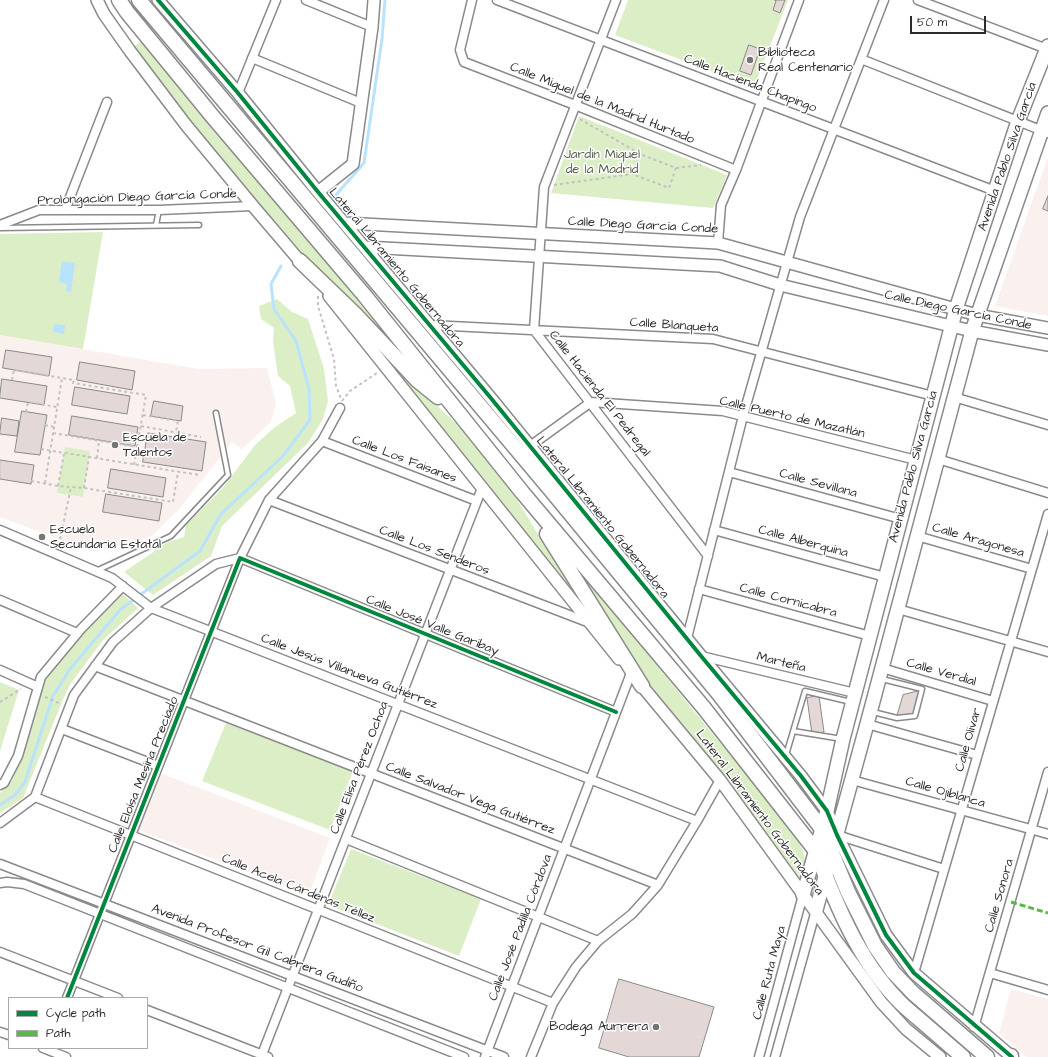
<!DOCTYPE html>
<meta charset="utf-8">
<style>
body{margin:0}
#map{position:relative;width:1048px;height:1057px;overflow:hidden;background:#fff;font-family:"Architects Daughter",sans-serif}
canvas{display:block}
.legend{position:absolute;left:8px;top:997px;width:140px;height:52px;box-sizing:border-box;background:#fff;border:1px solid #aaa;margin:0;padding:5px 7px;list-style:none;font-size:12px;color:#2b2b2b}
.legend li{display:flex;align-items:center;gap:8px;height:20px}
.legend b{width:20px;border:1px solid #aaa}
.scale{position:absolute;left:910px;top:16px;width:76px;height:18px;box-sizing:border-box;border:2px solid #2b2b2b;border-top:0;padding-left:5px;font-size:12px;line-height:14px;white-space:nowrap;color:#2b2b2b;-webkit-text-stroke:3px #fff;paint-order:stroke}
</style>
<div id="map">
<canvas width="1048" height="1057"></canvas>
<ul class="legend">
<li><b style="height:5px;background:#00873e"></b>Cycle path</li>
<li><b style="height:5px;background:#58b947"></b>Path</li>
</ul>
<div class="scale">50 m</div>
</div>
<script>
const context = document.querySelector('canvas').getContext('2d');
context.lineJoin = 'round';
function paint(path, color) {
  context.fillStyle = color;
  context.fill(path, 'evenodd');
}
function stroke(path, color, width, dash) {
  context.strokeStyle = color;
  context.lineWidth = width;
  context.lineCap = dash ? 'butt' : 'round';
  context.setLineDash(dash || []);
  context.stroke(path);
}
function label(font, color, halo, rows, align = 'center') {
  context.font = font + ' "Architects Daughter",sans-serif';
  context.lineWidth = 3;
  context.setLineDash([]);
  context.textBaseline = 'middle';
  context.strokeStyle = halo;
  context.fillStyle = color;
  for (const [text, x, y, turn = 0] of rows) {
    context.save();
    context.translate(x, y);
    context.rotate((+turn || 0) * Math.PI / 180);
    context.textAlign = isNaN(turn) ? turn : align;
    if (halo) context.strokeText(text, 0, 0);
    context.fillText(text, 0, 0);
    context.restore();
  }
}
const built = new Path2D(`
 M1048 157V316L995 306Z
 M0 335 199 369 267 368 276 403 271 422 242 449 232 442 180 508 152 536 93 552 0 517Z
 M160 773 330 838 309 895 138 830Z
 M1011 989 1048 999V1057H1026L999 1033Z`);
const green = new Path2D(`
 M628 0H788L754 87 615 35Z
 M141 41 389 338V342L311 263 190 122 134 47Z
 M579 116 727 175 713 208 551 193Z
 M103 232 83 349 0 335V234Z
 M277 299 292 312 308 319 324 369 328 401 323 419 308 443 222 526 211 556 153 595 124 572 168 542 184 537 186 525 222 489 255 445 275 427 296 413 290 386 278 376 273 341 274 328 261 319 259 306Z
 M380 348 421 391 472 438 510 488 539 536 573 581 572 585H568L379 351Z
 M65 447 90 451 83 497 57 493Z
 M584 576 796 836C806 854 807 863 803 882L724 776 645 681 579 577Z
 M121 593 138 608 103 640 71 683 64 697 23 798 0 813V793L12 781 22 757 45 681 83 632Z
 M0 682 19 690 0 751Z
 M226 723 353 771 330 830 202 781Z
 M351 849 481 899 459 956 328 905Z`);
const water = new Path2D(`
 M62 261 75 263 71 292 66 291 67 284 59 282Z
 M54 324 65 325 64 334 53 332Z`);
const stream = new Path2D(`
 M335 196 364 163 382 39 385 0
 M0 805 15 795 25 782 53 696 70 669 121 609 200 551 221 514 282 457 310 420 309 389 296 341 274 309 271 284 281 266`);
const building = new Path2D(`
 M775 0H785L780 13 773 10 776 1Z
 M749 45 760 49 751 75 740 71Z
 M1048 196V211L1043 209Z
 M6 350 52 357 49 376 3 368Z
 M80 362 135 371 132 390 77 380Z
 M2 379 47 386 44 405 0 398Z
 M75 387 130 396 127 414 72 405Z
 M154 401 183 406 181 421 151 416Z
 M22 411 47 415 40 455 15 452Z
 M72 416 138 427 135 446 69 435Z
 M2 418 19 421 17 436 0 434Z
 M148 433 206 442 202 471 143 462Z
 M0 460 34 465 31 484 0 479Z
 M111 469 166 478 163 497 108 488Z
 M106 494 162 503 159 521 103 512Z
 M919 691 913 717 896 719 903 695Z
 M819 696 824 732 812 734 807 698Z
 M619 979 714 1007 699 1057H629L599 1048Z`);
const path = new Path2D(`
 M580 119 640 154 676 168 669 188 632 174 640 154
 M676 168 701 165
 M554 185 632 174
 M318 296V306L334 359 336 386 342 401
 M12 380 14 370 74 380 73 383 146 395 134 465
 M342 401 350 391 377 373
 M26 412 28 402 57 407
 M143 415 178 421 176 432
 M45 425 54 427
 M141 426 201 437
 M53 433 137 447
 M41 449 199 475
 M97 458 99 441
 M31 481 58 486 84 488 173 502 178 472
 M45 483 62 378
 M58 486 64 454
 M84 488 89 457
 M59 545 71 487
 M45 697 61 704
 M0 702 21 689`);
const service = new Path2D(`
 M156 225 159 210
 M0 228 199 225
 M96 571 171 536 228 475 216 413
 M873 712 897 718 915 716 922 689 882 679
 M793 731 842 739
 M786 755 805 691 851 702`);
const minor = new Path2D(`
 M306 0 372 27
 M472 0 460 50 464 62 575 105 736 170
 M497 0 995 191
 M616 0 544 187 534 330 708 556
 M918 0 1047 49
 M252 58 361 103
 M861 59 1048 133
 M238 93 276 0
 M65 210 107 102
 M0 225 39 210H159L253 206
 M718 243 721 205 736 170 799 0
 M430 325 713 339 933 396
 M954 397 1048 425
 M322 441 477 501
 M526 449 591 402 723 411 916 460
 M938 459 1048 493
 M729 472 901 519
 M269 500 590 623
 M0 530 112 578 151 608 697 821
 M714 530 885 577
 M917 536 1032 569
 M699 589 870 636
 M0 600 77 633
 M898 609 1048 652
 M687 638 743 416 800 217 884 0
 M701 656 855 693
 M95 666 658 885
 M882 668 993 701
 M0 670 38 687
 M867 724 977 755
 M62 729 158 766
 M852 780 1048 834
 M0 785 4 783 18 756 41 677 81 629 123 586
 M35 797 553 1003
 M0 823 35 797 74 695 113 642 151 608 216 564 240 558 269 500 322 441 340 408
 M837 835 944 869
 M346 839 598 941
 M0 864 504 1057
 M0 883 7 882 24 884 464 1057
 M0 952 118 998
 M914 973 1048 514
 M990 973 1048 990
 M67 998 240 558 616 712
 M147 1010 268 1057
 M974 1027 1048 772
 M0 1032 9 1035
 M43 1048 66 1057
 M261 1057 482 488
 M485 1057 631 673
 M531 1057 553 1003 576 967 598 941 632 914 658 885 697 821 720 780
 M759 1057 803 895
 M775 1057 816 910`);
const tertiary = new Path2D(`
 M97 0 104 14 130 51 186 125 253 206 305 267
 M158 0 238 93 318 192 490 397 701 656 801 776 827 811 837 835 886 935 914 973 1012 1057
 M318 192 353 164 372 27 374 0
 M345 223 718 243 977 315 1048 328
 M365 247 720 266 780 285 972 331 1048 345
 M329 296 619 659
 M637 680 720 780 881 1002 906 1029 940 1057`);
const primary = new Path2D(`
 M803 895 827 811 843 739 956 309 1018 121 1048 46
 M816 910 867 724 972 331 1048 113`);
const trunk = new Path2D(`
 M119 0 127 12 213 117 365 296 522 492 704 708 816 851C835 902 858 959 897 999 903 1006 912 1013 919 1019 934 1032 948 1044 963 1057
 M139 0 550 489 719 694 822 829 848 892 875 946 893 972 913 993 987 1057
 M300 261 355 314 417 380 438 397
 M547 534 642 686
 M1011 1056V1057`);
const quiet = new Path2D(`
 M1011 902 1048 913`);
const cycleway = new Path2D(`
 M158 0 238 93 318 192 490 397 701 656 801 776 827 811 837 835 886 935 914 973 1012 1057
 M67 998 240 558 616 712`);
const markers = [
 [750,60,4,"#757575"],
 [115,445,4,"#757575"],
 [42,537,4,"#757575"],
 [656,1027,4,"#757575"]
];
const poiNames = [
 ["Biblioteca",758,53],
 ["Real Centenario",758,68],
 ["Escuela de",123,438],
 ["Talentos",123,453],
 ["Escuela",50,530],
 ["Secundaria Estatal",50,545],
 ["Bodega Aurrera",648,1027,"right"]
];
const streetNames = [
 ["Calle Hacienda Chapingo",750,84,21],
 ["Calle Miguel de la Madrid Hurtado",602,104,22],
 ["Avenida Pablo Silva García",1008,157,-71],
 ["Prolongación Diego García Conde",137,198,-2],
 ["Calle Diego García Conde",643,226,3],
 ["Lateral Libramiento Gobernadora",396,268,50],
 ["Calle Diego García Conde",958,311,12],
 ["Calle Blanqueta",674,326,4],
 ["Calle Hacienda El Pedregal",599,394,52],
 ["Calle Puerto de Mazatlán",792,418,13],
 ["Calle Los Faisanes",404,460,21],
 ["Avenida Pablo Silva García",914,467,-75],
 ["Calle Sevillana",818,484,15],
 ["Lateral Libramiento Gobernadora",602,518,51],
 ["Calle Aragonesa",978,541,16],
 ["Calle Alberquina",803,542,15],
 ["Calle Los Senderos",434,551,21],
 ["Calle Cornicabra",788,601,15],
 ["Calle José Valle Garibay",432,626,22],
 ["Marteña",781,663,14],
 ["Calle Jesús Villanueva Gutiérrez",349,672,21],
 ["Calle Verdial",941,673,16],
 ["Calle Olivar",969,740,-74],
 ["Calle Elisa Pérez Ochoa",360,768,-69],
 ["Calle Eloísa Mesina Preciado",144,775,-68],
 ["Calle Ojiblanca",945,793,16],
 ["Calle Salvador Vega Gutiérrez",470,799,21],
 ["Lateral Libramiento Gobernadora",759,813,53],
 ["Calle Acela Cárdenas Téllez",298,889,22],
 ["Calle Sonora",1000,896,-74],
 ["Calle José Padilla Córdova",521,928,-69],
 ["Avenida Profesor Gil Cabrera Gudiño",257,949,21],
 ["Calle Ruta Maya",770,973,-75]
];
const parkNames = [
 ["Jardín Miguel",602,155],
 ["de la Madrid",602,170]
];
paint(built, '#faf1ef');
paint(green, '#dceec6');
paint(water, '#b9e3fd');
stroke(stream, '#b9e3fd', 3);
paint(building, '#e3d8d6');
stroke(building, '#8a8a8a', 1);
stroke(service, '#8a8a8a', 7);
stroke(minor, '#8a8a8a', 11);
stroke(tertiary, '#8a8a8a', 14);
stroke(primary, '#8a8a8a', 16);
stroke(trunk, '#8a8a8a', 17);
stroke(path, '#c2c2c2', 2, [3, 3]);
stroke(service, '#fff', 4);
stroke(minor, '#fff', 8);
stroke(tertiary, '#fff', 11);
stroke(primary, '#fff', 13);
stroke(trunk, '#fff', 14);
stroke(quiet, '#58b947', 3, [6, 3]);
stroke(cycleway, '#00873e', 4);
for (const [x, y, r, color] of markers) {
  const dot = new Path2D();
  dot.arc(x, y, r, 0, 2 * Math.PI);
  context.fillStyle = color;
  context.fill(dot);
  stroke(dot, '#fff', 1.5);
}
label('13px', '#2b2b2b', '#fff', poiNames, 'left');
label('13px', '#2b2b2b', '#fff', streetNames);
label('13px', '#58614c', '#fff', parkNames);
</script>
